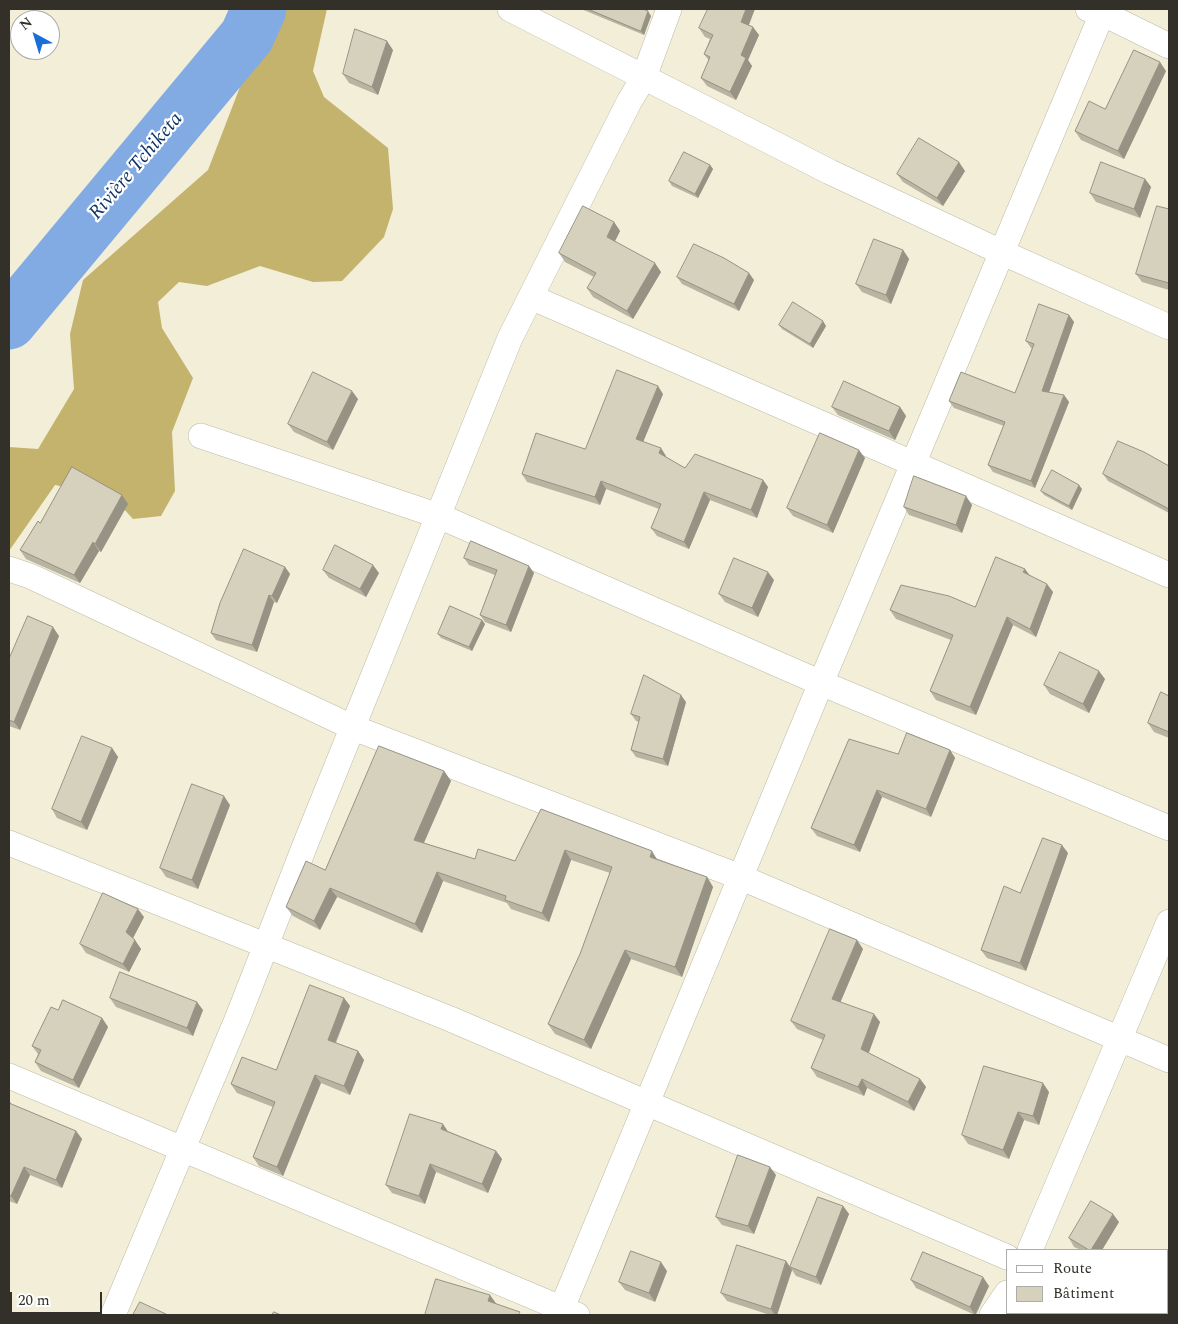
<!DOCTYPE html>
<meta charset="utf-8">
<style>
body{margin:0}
#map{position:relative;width:1178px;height:1324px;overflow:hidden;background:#f2eed8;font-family:Spectral,serif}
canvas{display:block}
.frame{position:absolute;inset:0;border:10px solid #323028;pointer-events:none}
.legend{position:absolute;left:1006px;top:1249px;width:162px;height:65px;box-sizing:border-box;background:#fff;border:1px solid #adaca9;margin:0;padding:6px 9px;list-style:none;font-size:15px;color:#323028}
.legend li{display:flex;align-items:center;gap:10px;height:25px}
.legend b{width:25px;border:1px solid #adaca9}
.north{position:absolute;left:10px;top:10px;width:50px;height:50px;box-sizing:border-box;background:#fff;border:1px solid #adaca9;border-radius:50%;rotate:321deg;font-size:14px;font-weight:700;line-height:20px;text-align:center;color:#323028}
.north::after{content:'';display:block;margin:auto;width:18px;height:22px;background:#196ed8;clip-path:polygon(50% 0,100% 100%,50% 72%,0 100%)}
.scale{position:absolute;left:10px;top:1292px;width:92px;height:22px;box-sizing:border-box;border:2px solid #323028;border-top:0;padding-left:6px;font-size:15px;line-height:18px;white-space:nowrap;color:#323028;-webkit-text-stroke:4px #fff;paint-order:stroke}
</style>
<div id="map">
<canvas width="1178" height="1324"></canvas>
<div class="frame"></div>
<ul class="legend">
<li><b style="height:6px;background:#fff"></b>Route</li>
<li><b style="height:14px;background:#d6d1bc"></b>Bâtiment</li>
</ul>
<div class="north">N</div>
<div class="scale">20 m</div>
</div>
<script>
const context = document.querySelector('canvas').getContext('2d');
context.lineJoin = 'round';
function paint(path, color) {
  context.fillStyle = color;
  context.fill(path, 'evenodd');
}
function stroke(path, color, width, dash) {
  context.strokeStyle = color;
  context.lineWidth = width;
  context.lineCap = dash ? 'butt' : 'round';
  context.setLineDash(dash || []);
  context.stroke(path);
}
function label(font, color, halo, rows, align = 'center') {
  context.font = font + ' Spectral,serif';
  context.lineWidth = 4.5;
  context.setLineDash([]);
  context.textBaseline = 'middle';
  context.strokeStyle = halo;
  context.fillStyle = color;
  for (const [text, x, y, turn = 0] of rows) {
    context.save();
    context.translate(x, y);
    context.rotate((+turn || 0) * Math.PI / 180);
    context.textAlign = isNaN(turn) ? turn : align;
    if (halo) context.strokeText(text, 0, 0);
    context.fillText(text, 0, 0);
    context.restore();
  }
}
const forest = new Path2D(`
 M270 9H327L313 71 324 97 388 148 393 209 384 237 342 281 313 282 260 266 207 286 179 282 158 302 162 328 193 378 172 432 175 491 161 516 133 519 113 497 55 485 9 551V447L38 449 74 389 70 334 83 280 208 170Z`);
const river = new Path2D(`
 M9 322 247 36 259 9`);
const street = new Path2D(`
 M510 9 830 172 1001 252 1169 327
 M1088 9 1102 13 1169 46
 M531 297 1169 575
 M201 436 439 516 821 683 1169 828
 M9 569 30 576 354 728 740 877 1169 1060
 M9 843 448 1018 1007 1257
 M9 1076 577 1315
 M1030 1250 1169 922
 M1143 1313 1149 1315
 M113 1315 238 1017 307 840 510 338 629 102 644 77 669 9
 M559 1315 821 683 1104 9
 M992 1315 1007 1293`);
const wall = new Path2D(`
 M581 9H643L651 16 644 35Z
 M749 25 759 35 748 60 752 66 736 100 707 86 701 78 709 61 704 54 710 39 705 37 699 28Z
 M393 50 378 95 349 83 343 74Z
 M1166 71 1124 159 1081 140 1075 131 1105 109Z
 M710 165 713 169 698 198 672 186 669 181Z
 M965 171 943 206 903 182 897 174Z
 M1145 179 1151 187 1140 218 1096 202 1090 193Z
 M1169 209V290L1142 282 1136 274Z
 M614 222 620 231 615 241 661 272 633 319 593 297 587 288 594 277 565 262 559 253Z
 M903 250 909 259 891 304 862 292 856 284Z
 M677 277 754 280 739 311 682 284Z
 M1069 315 1074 322 1049 392 1064 395 1069 402 1035 488 993 472 988 465 1004 426 954 408 949 401 1015 393 1032 348H1031L1026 341Z
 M779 325 826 326 813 348 782 329Z
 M663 394 643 442 666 457 685 468 763 480 768 487 757 518 710 500 689 549 657 536 651 528 659 509 606 489 600 505 527 482 522 474 585 449Z
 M358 399 333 450 294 432 288 424Z
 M832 407H900L906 416 895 440 838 415Z
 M865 458 833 533 793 516 787 508Z
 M1169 466V513L1108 481 1103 474Z
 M1082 489 1072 510 1044 495 1041 491Z
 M128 504 101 552 99 551 80 583 26 559 20 550 40 523Z
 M972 505 962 533 909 515 904 507Z
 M464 558 534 573 511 632 485 622 480 615 495 575 469 565Z
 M285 567 290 574 277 603 274 602 257 652 216 640 211 633Z
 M323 570 379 573 366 597 329 578Z
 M1029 575 1053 592 1036 637 1013 625 976 715 936 700 930 691 951 640 896 619 890 610 975 607Z
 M774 580 758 617 725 602 719 594Z
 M482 620 485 624 472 651 441 638 438 634Z
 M59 636 20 730 9 726V659Z
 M1105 679 1089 713 1050 694 1044 685Z
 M1169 696V738L1154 732 1148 723Z
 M686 702 668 766 636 757 631 750 639 722 636 721 631 714Z
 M112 748 118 757 87 830 57 818 52 809Z
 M950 750 955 758 931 817 882 797 860 852 817 836 811 828 898 754Z
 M444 771 451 781 424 843 475 859 515 861 541 809 658 860 707 877 713 887 682 977 631 959 591 1049 555 1034 548 1024 580 954 610 873 571 860 549 922 511 909 507 903 443 881 422 933 337 897 320 930 293 916 286 907 325 870Z
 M230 805 198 889 166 877 160 868Z
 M1068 853 1026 971 987 958 981 950 1020 893Z
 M144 917 133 938 141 949 129 972 86 953 80 944Z
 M863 949 840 1002 880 1022 868 1053 920 1079 926 1087 914 1111 867 1088 864 1096 817 1077 811 1068 823 1040 797 1029 791 1021Z
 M110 998 203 1010 193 1036 116 1007Z
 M344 998 350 1006 336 1043 358 1051 364 1060 350 1095 321 1083 283 1176 259 1166 253 1157 273 1107 237 1093 231 1084 276 1070Z
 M58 1010 102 1018 108 1027 79 1088 41 1071 35 1062 38 1054 32 1046Z
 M1049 1092 1039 1125 1024 1120 1009 1159 968 1144 962 1135Z
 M9 1100 11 1103 10 1104 76 1131 82 1139 62 1188 30 1175 17 1204 9 1201Z
 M448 1131 496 1151 502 1159 488 1193 436 1172 425 1204 392 1193 386 1185Z
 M776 1175 754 1234 722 1225 716 1217Z
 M843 1206 849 1214 821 1285 796 1276 792 1270 777 1315H770L727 1301 721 1293 786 1261 790 1267Z
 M1119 1222 1102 1250H1081L1074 1247 1069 1238Z
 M667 1271 655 1302 625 1290 619 1282Z
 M911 1280 989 1286 976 1315H975L916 1288Z`);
const shadedWall = new Path2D(`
 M746 9H755L747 30 741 22Z
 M648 11 651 16 644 35 641 31Z
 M753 27 759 35 748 60 752 66 736 100 730 92 741 55Z
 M387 41 393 50 378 95 372 87Z
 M1160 62 1166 71 1124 159 1118 151Z
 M959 162 965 171 943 206 937 198Z
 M710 165 713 169 698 198 695 194Z
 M1145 179 1151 187 1140 218 1134 209Z
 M614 222 620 231 613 245 607 237Z
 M903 250 909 259 891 304 886 295Z
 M655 263 661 272 633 319 627 311Z
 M749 273 754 280 739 311 734 304Z
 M1069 315 1074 322 1047 398 1042 391Z
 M823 321 826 326 813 348 810 344Z
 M658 386 663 394 641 447 636 439Z
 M352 391 358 399 333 450 327 442Z
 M1064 395 1069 402 1035 488 1031 481Z
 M900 407 906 416 895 440 889 431Z
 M661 448 666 456 664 460 659 453Z
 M859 450 865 458 833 533 827 525Z
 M763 480 768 487 757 518 751 510Z
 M601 481 606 489 600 505 595 497Z
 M1079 485 1082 489 1072 510 1069 506Z
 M704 492 710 500 689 549 684 542Z
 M122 495 128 504 101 552 95 544Z
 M966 496 972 505 962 533 956 525Z
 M93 542 99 551 80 583 74 575Z
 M373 565 379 573 366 597 360 589Z
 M529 566 534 573 511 632 506 625Z
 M285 567 290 574 277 603 272 596Z
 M1025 569 1031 577 1023 572Z
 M768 572 774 580 758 617 752 608Z
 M1047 584 1053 592 1036 637 1030 629Z
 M269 595 274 602 257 652 252 645Z
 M1007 617 1013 625 976 715 970 707Z
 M482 620 485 624 472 651 469 647Z
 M53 627 59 636 20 730 14 722Z
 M1099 671 1105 679 1089 713 1083 704Z
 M681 695 686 702 668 766 663 759Z
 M112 748 118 757 87 830 81 822Z
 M950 750 955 758 931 817 926 809Z
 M444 771 451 781 421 849 414 840Z
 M877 790 882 797 860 852 854 845Z
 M224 796 230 805 198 889 192 880Z
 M1062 845 1068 853 1026 971 1020 963Z
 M565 850 571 860 549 922 542 913Z
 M652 851 658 861 650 857Z
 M437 872 443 881 422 933 415 924Z
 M707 877 713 887 682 977 675 967Z
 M330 888 337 897 320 930 314 921Z
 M138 909 144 917 132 940 126 932Z
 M135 940 141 949 129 972 123 964Z
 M857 940 863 949 838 1008 832 999Z
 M625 950 631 959 591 1049 584 1040Z
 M344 998 350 1006 333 1048 328 1040Z
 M197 1002 203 1010 193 1036 187 1028Z
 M874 1014 880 1022 867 1058 861 1049Z
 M102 1018 108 1027 79 1088 73 1080Z
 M358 1051 364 1060 350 1095 344 1086Z
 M315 1075 321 1083 283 1176 277 1167Z
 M862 1079 867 1088 864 1096 858 1087Z
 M920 1079 926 1087 914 1111 908 1102Z
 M1043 1083 1049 1092 1039 1125 1033 1116Z
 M1018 1112 1024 1120 1009 1159 1003 1150Z
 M443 1124 449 1133 441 1129Z
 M76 1131 82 1139 62 1188 56 1180Z
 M496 1151 502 1159 488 1193 482 1184Z
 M430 1164 436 1172 425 1204 419 1196Z
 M24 1167 30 1175 17 1204 11 1196Z
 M770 1167 776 1175 754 1234 748 1226Z
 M843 1206 849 1214 821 1285 816 1277Z
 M1113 1214 1119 1222 1102 1250H1091Z
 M786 1261 792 1270 777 1315H775L771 1309Z
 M661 1262 667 1271 655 1302 649 1293Z
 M983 1277 989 1286 975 1315 970 1307Z
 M490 1295 498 1306 488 1301Z`);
const building = new Path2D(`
 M588 9H643L648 11 641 31Z
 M708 9H746L741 22 753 27 741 55 746 58 730 92 701 78 710 57 704 54 713 35 699 28Z
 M355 29 387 41 372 87 343 74Z
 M1134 50 1160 62 1118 151 1075 131 1089 101 1105 109Z
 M919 138 959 162 937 198 897 174Z
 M684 152 710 165 695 194 669 181Z
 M1101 162 1145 179 1134 209 1090 193Z
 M583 206 614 222 607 237 655 263 627 311 587 288 596 273 559 253Z
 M1157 206 1169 209V283L1136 274Z
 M874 239 903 250 886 295 856 284Z
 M694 244 724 258 749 273 734 304 677 277Z
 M793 302 823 321 810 344 779 325Z
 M1039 304 1069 315 1042 391 1064 395 1031 481 988 465 1005 422 949 401 961 372 1015 393 1034 344 1026 341Z
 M617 370 658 386 636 439 661 448 659 453 685 468 695 454 763 480 751 510 704 492 684 542 651 528 661 504 601 481 595 497 522 474 536 433 585 449Z
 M313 372 352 391 327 442 288 424Z
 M844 381 900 407 889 431 832 407Z
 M820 433 859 450 827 525 787 508Z
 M1118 441 1144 452 1169 466V509L1103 474Z
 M72 467 122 495 95 544 93 542 74 575 20 550 38 521 40 523Z
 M1052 470 1079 485 1069 506 1041 491Z
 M914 476 966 496 956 525 904 507Z
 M471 541 529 566 506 625 480 615 497 570 464 558Z
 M335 545 373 565 360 589 323 570Z
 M244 549 285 567 272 596 269 595 252 645 211 633 220 603Z
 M996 557 1025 569 1023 572 1047 584 1030 629 1007 617 970 707 930 691 953 635 890 610 901 585 949 596 975 607Z
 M734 558 768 572 752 608 719 594Z
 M450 606 482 620 469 647 438 634Z
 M28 616 53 627 14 722 9 720V659Z
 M1060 652 1099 671 1083 704 1044 685Z
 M644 675 681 695 663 759 631 750 640 717 631 714Z
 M1161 692 1169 696V732L1148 723Z
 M907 733 950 750 926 809 877 790 854 845 811 828 849 739 898 754Z
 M82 736 112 748 81 822 52 809Z
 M379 746 444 771 414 840 475 859 478 849 515 861 541 809 652 851 650 857 707 877 675 967 625 950 584 1040 548 1024 580 954 612 867 565 850 542 913 505 900 506 896 437 872 415 924 330 888 314 921 286 907 306 861 325 870Z
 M192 784 224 796 192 880 160 868Z
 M1043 838 1062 845 1020 963 981 950 1004 886 1020 893Z
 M103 893 138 909 126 932 135 940 123 964 80 944Z
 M830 929 857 940 832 999 874 1014 861 1049 920 1079 908 1102 862 1079 858 1087 811 1068 825 1035 791 1021Z
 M120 972 197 1002 187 1028 110 998Z
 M310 985 344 998 328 1040 358 1051 344 1086 315 1075 277 1167 253 1157 275 1102 231 1084 242 1057 276 1070Z
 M63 1000 102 1018 73 1080 35 1062 41 1050 32 1046 51 1007 58 1010Z
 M984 1066 1043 1083 1033 1116 1018 1112 1003 1150 962 1135Z
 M9 1103 76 1131 56 1180 24 1167 11 1196 9 1195Z
 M410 1114 443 1124 441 1129 496 1151 482 1184 430 1164 419 1196 386 1185Z
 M738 1155 770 1167 748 1226 716 1217Z
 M818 1197 843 1206 816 1277 790 1267Z
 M1091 1201 1113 1214 1091 1250H1089L1069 1238Z
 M737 1245 786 1261 771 1309 721 1293Z
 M631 1251 661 1262 649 1293 619 1282Z
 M923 1252 983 1277 970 1307 911 1280Z
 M436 1279 490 1295 488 1301 520 1312 518 1315H425Z
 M140 1302 168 1315H133Z
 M274 1312 281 1315H272Z
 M1122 1313H1127L1130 1315H1120Z`);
const waterNames = [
 ["Rivière Tchiketa",137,167,-50]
];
paint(forest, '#c4b36c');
stroke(river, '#82aae3', 55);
stroke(street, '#bfbaa5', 26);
stroke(street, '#fff', 25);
paint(wall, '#b8b4a2');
paint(shadedWall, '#969284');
paint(building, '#d6d1bc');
stroke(building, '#969284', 1);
label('italic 20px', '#0e3467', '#fff', waterNames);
</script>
